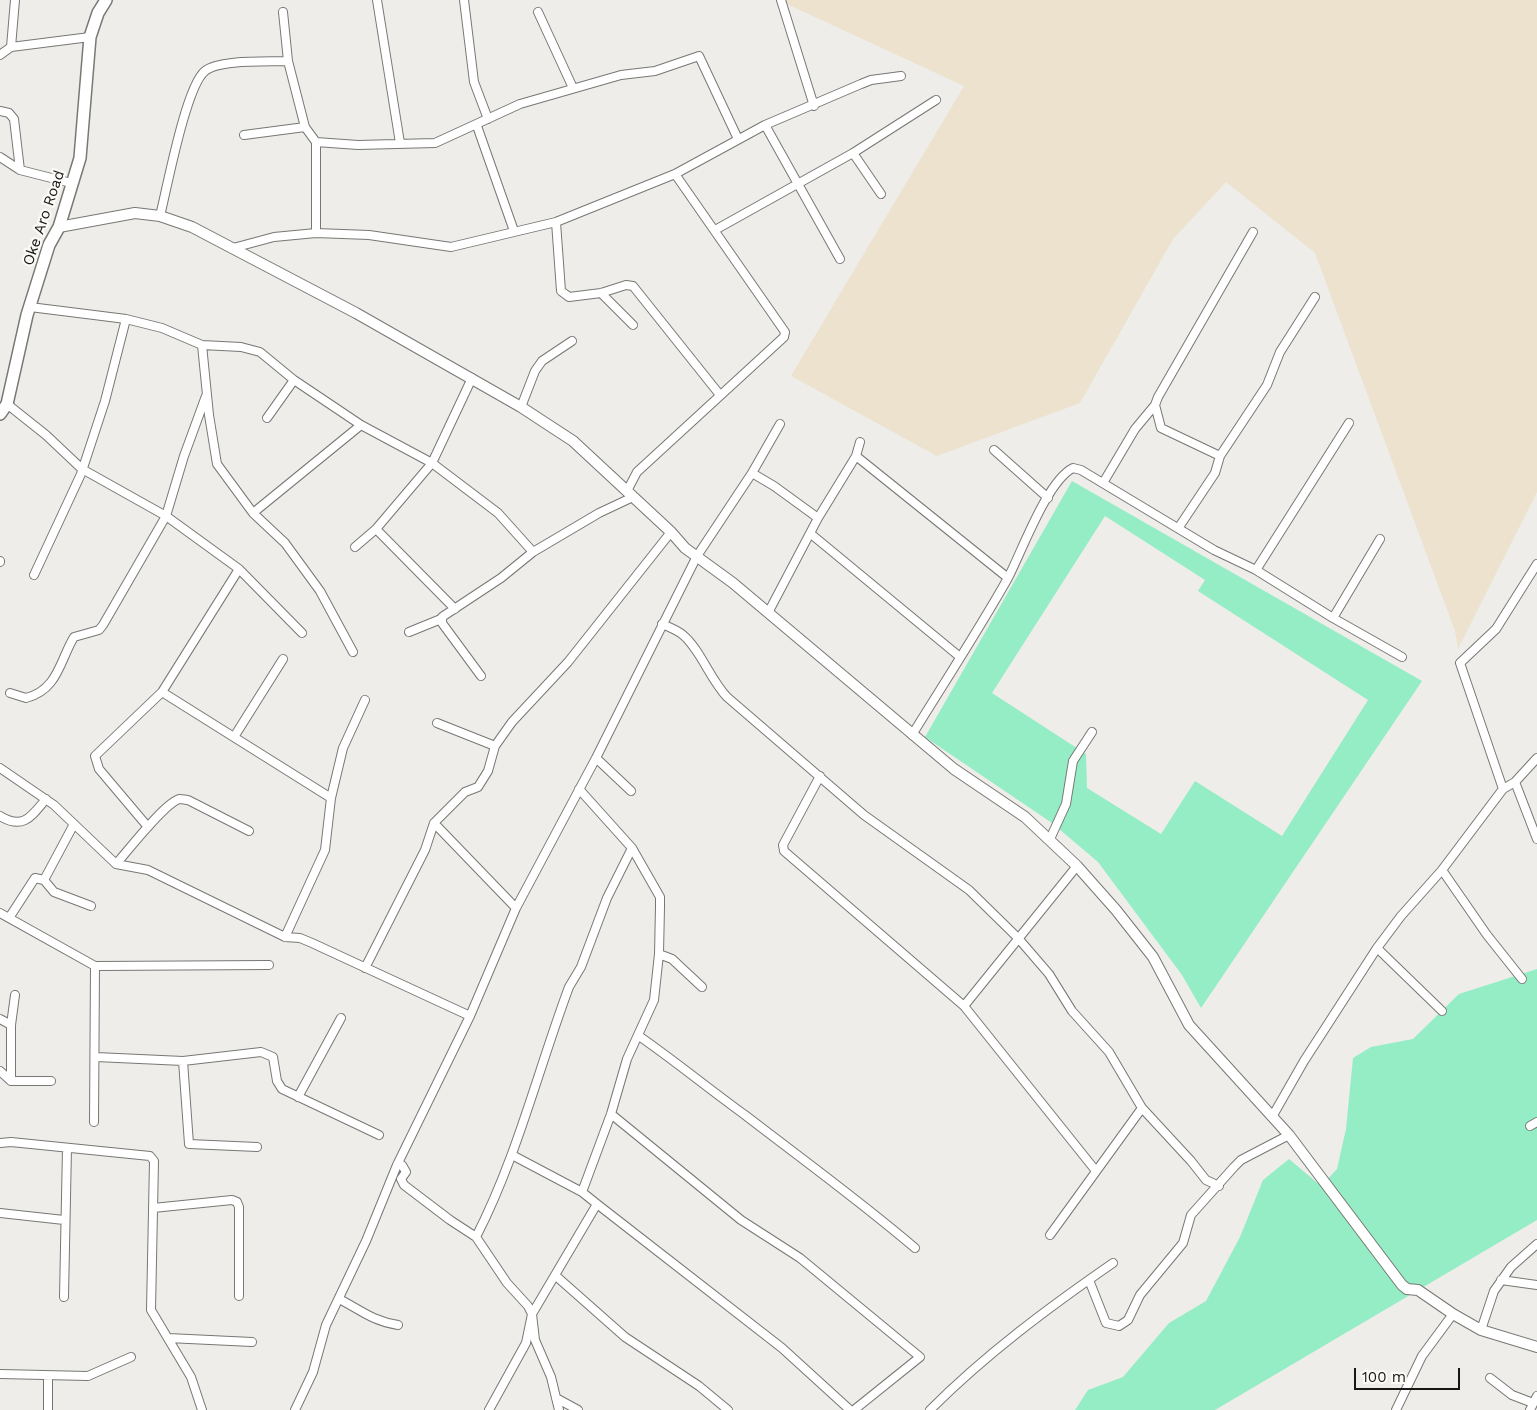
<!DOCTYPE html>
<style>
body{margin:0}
#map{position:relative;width:1537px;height:1410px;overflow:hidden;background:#eeedea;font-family:"Work Sans",sans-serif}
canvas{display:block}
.scale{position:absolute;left:1354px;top:1368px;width:106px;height:22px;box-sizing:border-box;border:2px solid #171716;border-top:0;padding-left:6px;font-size:15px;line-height:18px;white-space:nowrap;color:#171716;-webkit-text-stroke:4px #fbfaf7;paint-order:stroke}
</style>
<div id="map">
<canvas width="1537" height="1410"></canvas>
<div class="scale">100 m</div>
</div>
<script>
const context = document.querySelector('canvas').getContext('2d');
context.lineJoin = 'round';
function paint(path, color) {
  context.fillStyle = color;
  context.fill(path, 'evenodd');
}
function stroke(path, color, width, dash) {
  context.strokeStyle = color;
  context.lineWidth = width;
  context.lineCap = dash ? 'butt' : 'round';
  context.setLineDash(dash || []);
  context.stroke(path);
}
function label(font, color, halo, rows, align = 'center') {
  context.font = font + ' "Work Sans",sans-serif';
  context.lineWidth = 4.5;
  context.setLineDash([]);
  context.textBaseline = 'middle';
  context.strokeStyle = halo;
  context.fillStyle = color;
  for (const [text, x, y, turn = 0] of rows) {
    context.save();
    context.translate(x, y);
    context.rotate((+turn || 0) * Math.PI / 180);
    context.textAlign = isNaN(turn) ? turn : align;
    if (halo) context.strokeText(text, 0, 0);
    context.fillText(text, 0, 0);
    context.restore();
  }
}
const industrial = new Path2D(`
 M778 0H1537V492L1458 649 1455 631 1315 253 1226 182 1173 239 1080 403 937 456 791 376 964 86Z`);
const green = new Path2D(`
 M1072 481 1422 681 1201 1008 1182 975 1098 862 1052 823 925 737ZM1105 516 1205 580 1198 591 1368 700 1282 836 1195 781 1161 834 1087 788 1086 754 992 693Z
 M1537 969V1220L1215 1410H1075L1088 1390 1123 1377 1169 1323 1206 1301 1240 1237 1263 1180 1289 1159 1321 1186 1337 1169 1346 1129 1353 1058 1371 1047 1413 1039 1459 994Z`);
const minor = new Path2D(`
 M377 0 400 143
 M464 0 474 82 488 119
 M781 0 814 106
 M283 12 288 61 305 127 316 142V233
 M538 12 573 88
 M11 47 15 0
 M0 55 11 47 90 37
 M0 111 9 113 14 119 20 170
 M765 125 840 259
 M477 126 514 231
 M244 135 305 127
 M316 142 358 145 435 143 520 104 621 75 655 71 699 56 738 139
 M853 153 881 194
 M0 157 20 170 71 183
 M160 216C167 188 186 86 205 71 219 59 269 62 288 61
 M556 222 561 291 569 297 601 293 626 285 633 286 720 395
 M715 230 853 153 936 100
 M233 248 274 237 316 233 369 235 451 247 556 222 675 174 765 125 861 84 871 80 901 76
 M601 293 633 325
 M30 307 126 319 162 328 202 345 241 347 260 352 294 380 361 425 432 463 498 513 533 552
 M202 345 209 415 217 464 253 513 285 543 320 591 353 652
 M7 404 46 435 82 469 166 516 239 569 302 633
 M521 407 535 371 542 361 572 341
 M267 418 294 380
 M994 450 1048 498
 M856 456 1008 578
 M1220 456 1161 428 1155 405 1158 397 1253 232
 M752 473 780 424
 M1103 483 1135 429 1155 405
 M627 491 637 472 784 337 785 332 675 174
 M253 513 361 425
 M1179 527 1215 473 1220 456 1267 385 1280 352 1315 297
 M376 529 432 463 472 378
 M811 534 960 657
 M355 547 376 529 455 609
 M0 562V561
 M1256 570 1349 423
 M34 575 81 474 105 401 126 319
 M768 613 818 518 856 456 860 442
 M1333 618 1380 539
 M662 624C669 627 677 630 683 635 700 649 710 679 727 697L864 815 969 890 1018 938 1049 974 1072 1011 1109 1052 1142 1108 1191 1161 1206 1180 1219 1186
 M409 632 441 619
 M481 676 442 623V617L501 578 533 552 599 513 633 497
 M162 692 331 798
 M10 693 26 698C58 690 60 660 74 637L99 630 103 625 166 516 184 456 206 396
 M437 723 495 746
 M912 735C944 683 978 631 1008 578 1022 551 1047 481 1073 468L1081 470 1214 550 1256 570 1333 618 1402 657
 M234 737 283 659
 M596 758 631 791
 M0 768 54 805 116 864 148 870 285 937 300 938 312 943 470 1016
 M820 776 783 845 784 851 964 1006 1096 1171
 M1515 782 1537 839
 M579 789 632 848 660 897V907L659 954 654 1000 627 1059 611 1114 582 1192
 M1503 789 1460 663 1496 629 1537 564
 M0 816C23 830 31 817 46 799
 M434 823 516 908
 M148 827 99 769 95 756 162 692 239 569
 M1050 839 1066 804 1073 761 1092 732
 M116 864C127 852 166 801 180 799 181 799 187 800 188 800L249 831
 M1442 870 1487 935 1522 979
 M44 880 54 892 91 906
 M0 913 95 966 269 965
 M9 918 35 878 44 880 74 824
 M285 937 325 850 331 798 343 748 365 700
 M1377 948 1442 1011
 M659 954 672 959 702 987
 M365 968 425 850 434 823 465 792 478 787 488 771 495 746 512 722 568 662 671 532
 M964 1006 1077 866
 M0 1019 11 1025
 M639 1036C675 1061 709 1089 745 1115 802 1159 860 1201 915 1248
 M96 1057 183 1061 261 1052 273 1057 277 1081 282 1089 379 1135
 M183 1061 189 1144 257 1147
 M0 1071 11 1081H51
 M11 1081V1025L15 995
 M298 1097 341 1018
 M611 1114 741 1220 800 1258 920 1357 854 1410
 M1272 1117 1304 1061 1377 948 1401 916 1442 870 1503 789 1515 782 1537 758
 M94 1122 95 966
 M1530 1126 1537 1122
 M0 1143 11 1142 150 1156 154 1161 151 1310 191 1377 202 1410
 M512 1155 582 1192 597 1204 782 1348 850 1410
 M397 1165H402L406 1172 401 1179 404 1185 450 1220 476 1237 507 1283 528 1306 532 1314 535 1340 551 1377 559 1410
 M153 1208 232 1200 237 1202 239 1207V1296
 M0 1213 64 1220
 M1050 1235 1142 1108
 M476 1237C517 1157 538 1070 569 987L581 967 607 898 632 848
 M556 1276 625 1337 699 1386 728 1410
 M1089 1280 1106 1323 1119 1326 1128 1320 1140 1295 1183 1243 1191 1215 1234 1167 1241 1160 1289 1135
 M1501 1280 1537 1285
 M64 1297 67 1148
 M339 1299C361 1310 372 1321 398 1325
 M1481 1330 1494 1291 1511 1267 1537 1244
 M168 1338 252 1342
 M0 1374 88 1376 131 1357
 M48 1376V1410
 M1490 1378 1512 1395 1533 1403
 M556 1398 578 1410
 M295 1410 313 1372 326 1325 366 1241 397 1165 470 1016 516 908 596 758 697 556 752 473 774 486 818 518
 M489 1410 526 1343 532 1314 597 1204
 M930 1410C986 1354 1048 1308 1113 1263
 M1396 1410 1422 1356 1453 1314
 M1530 1410 1537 1396`);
const tertiary = new Path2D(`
 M59 227 135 213 160 216 192 227 356 313 521 407 573 441 671 532 685 548 733 583 954 769 1025 817 1077 866 1116 910 1153 957 1189 1025 1289 1135 1402 1285 1407 1289 1418 1290 1453 1314 1481 1330 1537 1347`);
const secondary = new Path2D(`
 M0 414 7 404 27 315 49 245 59 227 80 158 90 37 98 13 106 0`);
const streetNames = [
 ["Oke Aro Road",44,218,-71]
];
paint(industrial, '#ece2cd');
paint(green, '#94edc4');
stroke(minor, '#787774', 10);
stroke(tertiary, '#787774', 12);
stroke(secondary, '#787774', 14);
stroke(minor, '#fff', 8);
stroke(tertiary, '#fff', 10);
stroke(secondary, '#fff', 11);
label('15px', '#171716', '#fbfaf7', streetNames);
</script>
